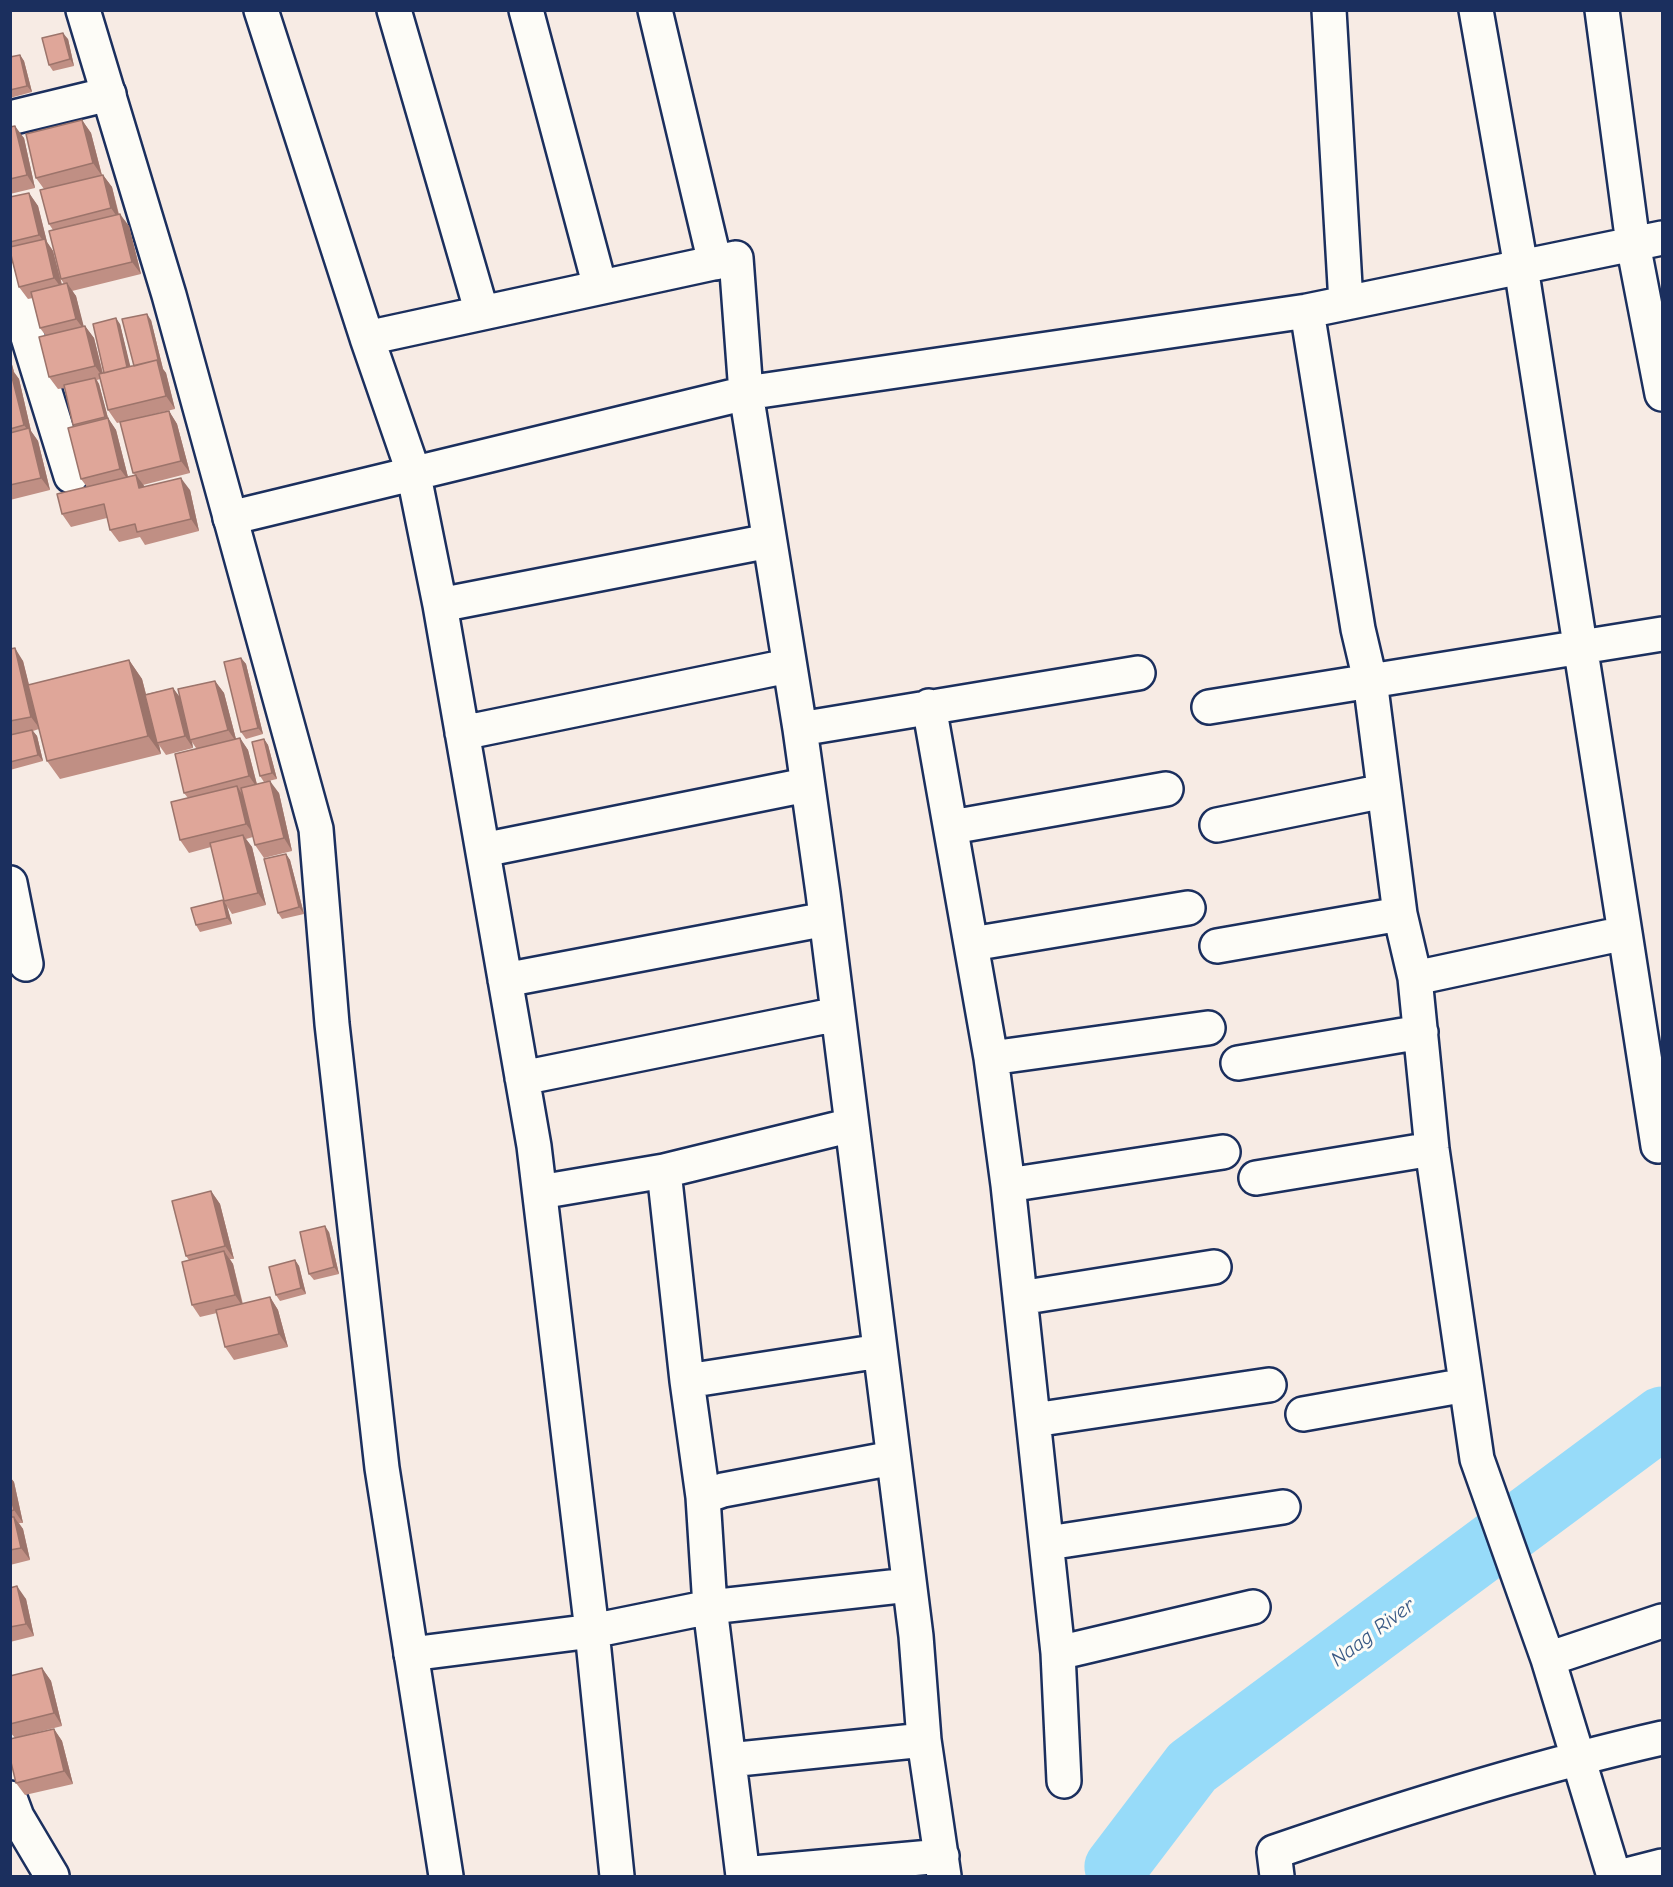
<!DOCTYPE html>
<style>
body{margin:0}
#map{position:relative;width:1673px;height:1887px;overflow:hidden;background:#f7ebe4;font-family:"Comic Neue",sans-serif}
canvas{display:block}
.frame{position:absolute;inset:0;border:12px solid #1b2f5e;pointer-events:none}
</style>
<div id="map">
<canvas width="1673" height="1887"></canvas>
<div class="frame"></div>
</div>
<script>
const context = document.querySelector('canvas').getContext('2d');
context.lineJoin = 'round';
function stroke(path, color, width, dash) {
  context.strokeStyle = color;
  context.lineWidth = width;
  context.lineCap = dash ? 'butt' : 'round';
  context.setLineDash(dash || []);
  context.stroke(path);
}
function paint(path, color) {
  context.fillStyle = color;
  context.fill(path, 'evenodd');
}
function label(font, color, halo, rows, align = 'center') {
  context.font = font + ' "Comic Neue",sans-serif';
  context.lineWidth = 6;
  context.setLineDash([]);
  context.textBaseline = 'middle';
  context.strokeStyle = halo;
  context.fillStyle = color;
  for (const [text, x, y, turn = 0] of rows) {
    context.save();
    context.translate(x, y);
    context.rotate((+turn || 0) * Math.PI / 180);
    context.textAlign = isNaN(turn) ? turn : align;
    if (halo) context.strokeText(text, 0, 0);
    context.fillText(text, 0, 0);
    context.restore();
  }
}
const river = new Path2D(`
 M1118 1876 1116 1867 1192 1767 1662 1418`);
const minor = new Path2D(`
 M261 10 367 338
 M394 10 482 313
 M526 10 600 287
 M655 10 715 263
 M1329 10 1346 303
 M1602 10 1633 244 1662 394
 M10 118 109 94
 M10 279 71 476
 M1307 311 1662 238
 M230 518 746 393 736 258 367 338 413 471 440 605
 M929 706 991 1058 1008 1185 1058 1653 1064 1781
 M1209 707 1662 634
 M800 729 1138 673
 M462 733 788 666
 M1217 825 1384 791
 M952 827 1166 789
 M483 850 806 785
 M10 883 26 964
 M1625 933 1658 1146
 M972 944 1188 908
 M1217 946 1400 914
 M1415 978 1625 933 1521 267 1476 10
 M505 980 826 919
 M991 1058 1208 1028
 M1238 1063 1421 1032
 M522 1078 838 1014
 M664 1171 852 1125
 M1256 1178 1432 1149
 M1008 1185 1223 1152
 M540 1192 664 1171 687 1381 880 1351
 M1020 1298 1214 1267
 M687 1381 703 1497
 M1303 1414 1466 1385
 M1034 1420 1269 1385
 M1048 1543 1283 1507
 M1058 1653 1253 1607
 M411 1654 592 1631 710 1607 909 1585
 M1548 1659 1662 1621
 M729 1760 924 1740
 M10 1798 17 1817 52 1876
 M743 1874 942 1856
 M617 1876 592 1631 534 1146 440 605 769 541
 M743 1876 710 1607 703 1497 723 1490 893 1458
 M944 1876 924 1740 916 1636 823 893 800 729 746 393 1307 311 1358 629 1370 680 1400 914 1415 978 1432 1149 1477 1459 1548 1659 1614 1876
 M1277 1876 1274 1852C1402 1808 1530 1768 1662 1738
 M1623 1876 1662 1866`);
const tertiary = new Path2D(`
 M83 10 169 295 316 829 332 1024 382 1468 446 1876`);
const wall = new Path2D(`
 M68 39 74 66 53 71 49 65Z
 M20 55 24 61 32 92 10 98V57Z
 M82 120 91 133 102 175H103L112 187 119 214 129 226 141 274 72 291 76 296 83 326H85L94 338 103 373H104L120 324 130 367 134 366 151 320 163 369 166 373 175 409 117 423 108 410 100 379 97 380 99 384 108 418 116 430 128 477 135 475 133 473 169 411 177 424 190 473 143 485 144 487 190 490 199 531 145 545 140 537 119 542 110 530 107 518 71 527 62 514 87 487 81 479 74 426 65 388 58 389 49 377 46 336 40 328 33 298 28 299 19 287 10 253V197L29 193 38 206 47 242 53 251 62 284H64L61 279 53 230 49 224 44 189 36 178Z
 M10 127 24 138 35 188 10 194Z
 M10 357 14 372 19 379 31 431 38 441 50 490 10 500Z
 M10 649 23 661 29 685 129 660 142 679 146 694 173 688 180 698 215 681 224 693 236 739 240 738 248 750 257 784 279 793 292 851 264 858 255 845 253 837 246 839 252 847 266 905 232 914 227 906 232 924 200 932 196 925 224 901 211 847 189 853 180 840 188 798 184 793 196 748 192 742 193 748 166 755 159 745 161 754 60 779 47 761 39 729 33 731 37 736 43 761 10 770Z
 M241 658 246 664 263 734 246 739 241 732Z
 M264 739 268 745 277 779 264 782 260 776Z
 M286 854 290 860 304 914 282 919 278 913Z
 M211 1191 220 1204 234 1259H230L233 1264 243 1304 270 1297 278 1310 288 1347 234 1360 225 1347 217 1313 200 1317 192 1305 189 1260 186 1256Z
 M329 1232 339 1274 314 1280 309 1274Z
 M295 1260 299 1266 306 1294 280 1301 276 1295Z
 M10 1477 14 1482 23 1523H19L23 1529 30 1560 10 1565Z
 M10 1588 26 1599 34 1636 10 1642Z
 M42 1668 51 1681 62 1726 15 1738 10 1732V1724Z
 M54 1729 62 1741 73 1784 25 1795 16 1783Z`);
const shadedWall = new Path2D(`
 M63 33 68 39 74 66 70 59Z
 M20 55 24 61 32 92 27 86Z
 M82 120 91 133 102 176 93 163Z
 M15 126 24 138 35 188 27 175Z
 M103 175 112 187 120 221 111 208Z
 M29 193 38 206 47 242 53 251 63 290 54 278 46 245 39 235Z
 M120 214 129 226 141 274 132 262Z
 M67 283 76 296 85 331 76 319Z
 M147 314 151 320 163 369 166 373 175 409 166 396Z
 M116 318 120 324 132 373 127 367Z
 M85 326 94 338 104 379 95 366Z
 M10 357 14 372 10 367Z
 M10 367 19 379 31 431 38 441 50 490 41 478 31 435 24 425Z
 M95 378 99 384 108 418 116 430 129 481 120 469 109 423 105 417Z
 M169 411 177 424 190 473 181 461Z
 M136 475 145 487 139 488Z
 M181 478 190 490 199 531 191 519Z
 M15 648 23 661 40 729 31 717Z
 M241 658 246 664 263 734 258 728Z
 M129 660 142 679 158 742 157 743 159 745 161 754 148 736Z
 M215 681 224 693 237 743 228 730Z
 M173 688 182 700 190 740 192 742 193 748 185 736Z
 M32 730 37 736 43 761 38 755Z
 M240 738 248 750 258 789 249 776Z
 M264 739 268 745 277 779 272 773Z
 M270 781 279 793 292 851 284 838Z
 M237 786 245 799 255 836 246 824Z
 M243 835 252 847 266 905 258 893Z
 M286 854 290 860 304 914 299 907Z
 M223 900 227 906 232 924 227 918Z
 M211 1191 220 1204 234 1259 225 1246Z
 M325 1226 329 1232 339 1274 334 1267Z
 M224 1251 233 1264 243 1307 235 1295Z
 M295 1260 299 1266 306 1294 301 1288Z
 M270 1297 278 1310 288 1347 279 1334Z
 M10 1477 14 1482 23 1523 14 1510 10 1494Z
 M14 1517 23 1529 30 1560 21 1548Z
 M17 1586 26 1599 34 1636 26 1624Z
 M42 1668 51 1681 62 1726 54 1713Z
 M54 1729 62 1741 73 1784 64 1771Z`);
const building = new Path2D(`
 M63 33 70 59 49 65 42 38Z
 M20 55 27 86 10 90V57Z
 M82 120 93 163 36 178 26 134Z
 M15 126 27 175 10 179V127Z
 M103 175 111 208 49 224 40 190Z
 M29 193 39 235 10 242V197Z
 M120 214 132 262 61 279 49 231Z
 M45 239 54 278 19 287 10 251V247Z
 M67 283 76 319 40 328 31 292Z
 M147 314 159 363 157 360 134 366 122 319Z
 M116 318 127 367 104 373 93 324Z
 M85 326 95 366 49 377 39 337Z
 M157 360 166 396 108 410 99 374Z
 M10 369 24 425 10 429Z
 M95 378 105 417 73 425 64 385Z
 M169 411 181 461 133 473 120 422Z
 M108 418 120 469 81 479 68 428Z
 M29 428 41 478 10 485V433Z
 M136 475 139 488 181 478 191 519 137 532 135 524 110 530 104 504 62 514 57 494Z
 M15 648 31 717 10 721V649Z
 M241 658 258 728 241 732 224 662Z
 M129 660 148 736 47 761 28 685Z
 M215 681 228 730 190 740 178 689Z
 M173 688 185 736 157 743 145 695Z
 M32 730 38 755 10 762V735Z
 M240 738 249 776 184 793 175 754Z
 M264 739 272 773 260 776 252 742Z
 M270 781 284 838 255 845 241 788Z
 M237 786 246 824 180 840 171 802Z
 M243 835 258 893 224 901 210 843Z
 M286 854 299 907 278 913 264 859Z
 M223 900 227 918 196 925 191 908Z
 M211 1191 225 1246 186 1256 172 1201Z
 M325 1226 334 1267 309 1274 300 1232Z
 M224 1251 235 1295 192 1305 182 1262Z
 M295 1260 301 1288 276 1295 269 1267Z
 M270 1297 279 1334 225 1347 216 1310Z
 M10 1494 14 1510 10 1511Z
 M10 1517H14L21 1548 10 1550Z
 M17 1586 26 1624 10 1627V1588Z
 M42 1668 54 1713 10 1724V1676Z
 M54 1729 64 1771 16 1783 10 1758V1739Z`);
const waterNames = [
 ["Naag River",1373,1633,-37]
];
stroke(river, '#97dbf9', 63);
stroke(minor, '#1b2f5e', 38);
stroke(tertiary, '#1b2f5e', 38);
stroke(minor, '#fdfcf7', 33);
stroke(tertiary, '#fdfcf7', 33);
paint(wall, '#c08f84');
paint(shadedWall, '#9c746b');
paint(building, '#dfa699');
stroke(building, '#9c746b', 1.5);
label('italic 21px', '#3a5a85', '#fdfcf7', waterNames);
</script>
